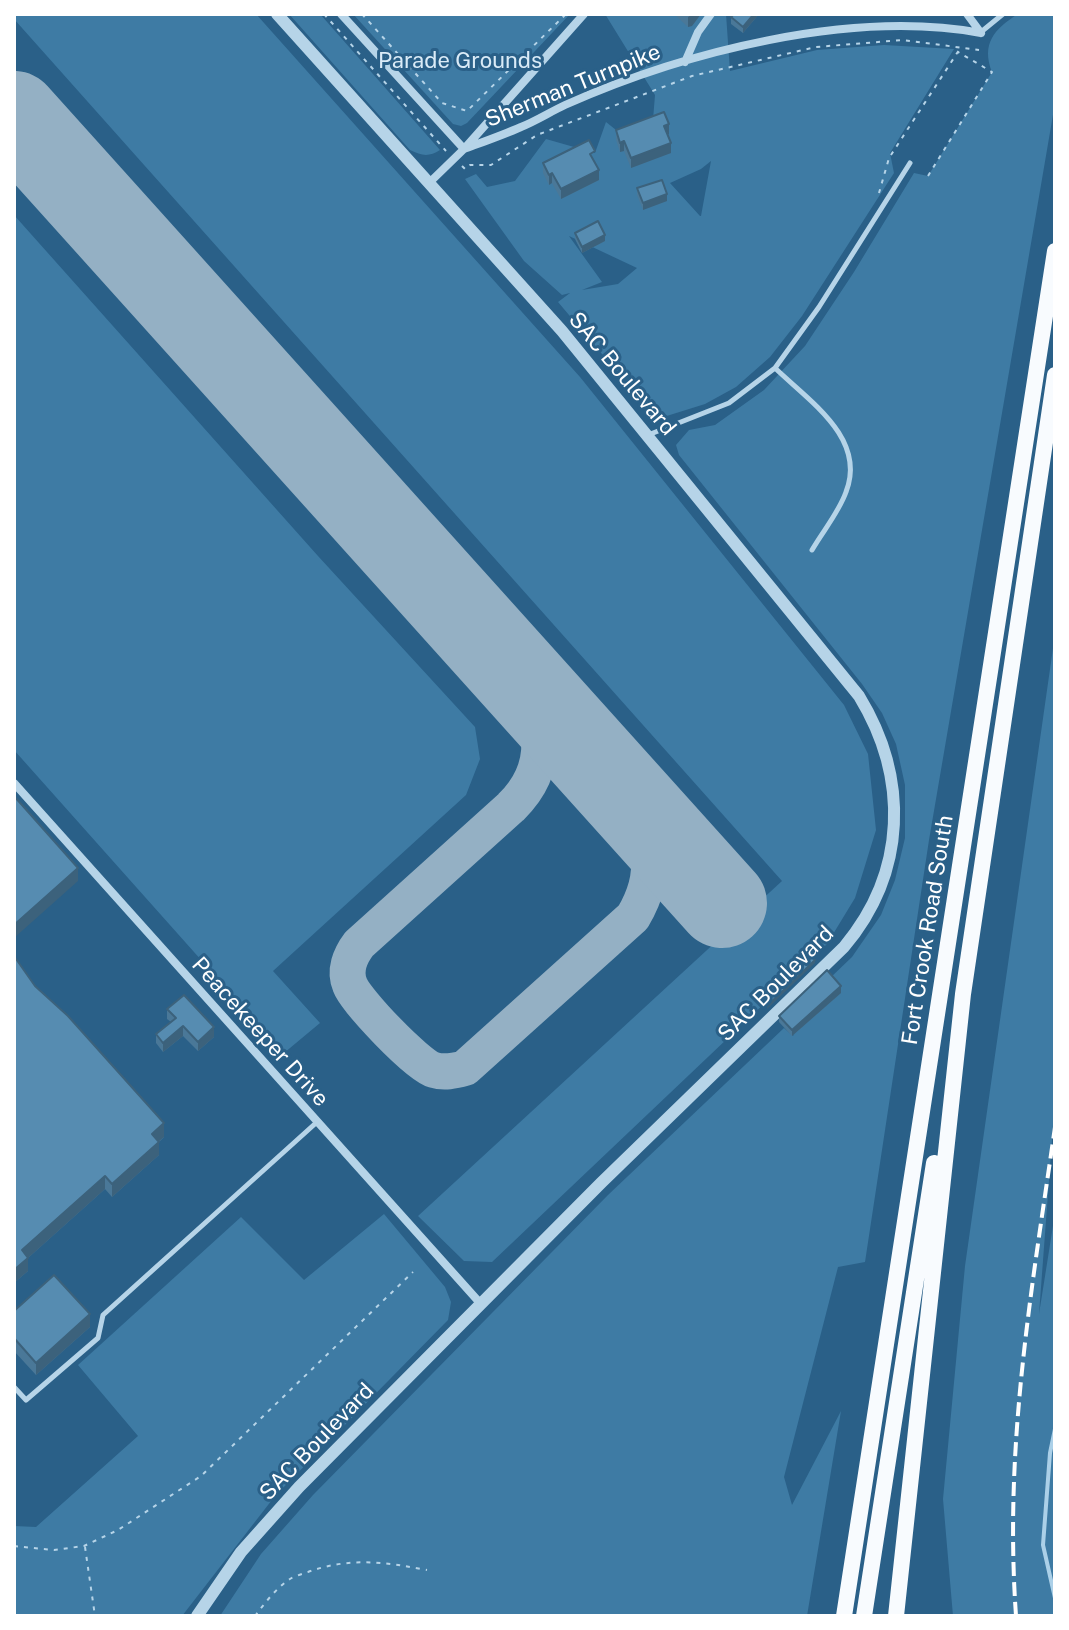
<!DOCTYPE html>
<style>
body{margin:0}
#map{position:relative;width:1069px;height:1630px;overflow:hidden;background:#2a6088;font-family:"Public Sans",sans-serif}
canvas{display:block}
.frame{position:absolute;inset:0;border:16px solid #fff;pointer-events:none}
</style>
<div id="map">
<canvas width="1069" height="1630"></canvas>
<div class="frame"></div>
</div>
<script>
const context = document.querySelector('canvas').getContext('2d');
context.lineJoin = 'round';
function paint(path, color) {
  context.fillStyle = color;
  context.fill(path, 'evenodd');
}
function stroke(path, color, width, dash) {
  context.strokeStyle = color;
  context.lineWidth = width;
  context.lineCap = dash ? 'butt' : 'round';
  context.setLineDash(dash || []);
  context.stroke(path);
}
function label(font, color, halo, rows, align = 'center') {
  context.font = font + ' "Public Sans",sans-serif';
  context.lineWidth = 6;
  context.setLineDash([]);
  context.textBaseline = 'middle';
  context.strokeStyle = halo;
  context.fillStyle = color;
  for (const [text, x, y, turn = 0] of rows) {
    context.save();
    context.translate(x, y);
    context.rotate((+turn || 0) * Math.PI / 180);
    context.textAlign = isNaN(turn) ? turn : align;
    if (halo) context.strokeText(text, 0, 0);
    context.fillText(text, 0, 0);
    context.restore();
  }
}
const green = new Path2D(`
 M14 14H256L580 377 844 705 868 754 876 830 855 898 827 944 492 1262 464 1261 418 1216 782 881 14 19Z
 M289 14H320L440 150C429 157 422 156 410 150Z
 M353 14H570L467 123 461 126 453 124Z
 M605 14H726L730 71 817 50 884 45 954 49 890 153 894 173 802 316 770 357 736 387 705 404 657 419 558 302 570 293 562 295 524 261 465 179 476 174 487 187 515 181 546 139 595 153 606 122 650 157 655 95ZM711 161 701 216H700L670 183 701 169ZM569 236 637 268 618 284 582 290 602 282Z
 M1018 14H1055V103L929 840 865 1262 838 1267 784 1477 792 1505 841 1411 807 1616H220L261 1554 313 1495 608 1195 784 1028 793 1036 829 979 852 957 881 915 895 880 905 838V785L896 744 882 713 862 684 679 455 676 445 689 430 715 425 764 390 805 346 854 272 914 173 928 176 992 72C981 44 994 29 1018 14Z
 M14 215 318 556 475 727 480 759 466 795 273 971 320 1023 284 1053 14 750Z
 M1055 634V1100L1039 1314 1055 1213V1616H953L943 1499 965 1266Z
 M384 1214 445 1287 451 1302 448 1320 275 1496 182 1616H14V1526L36 1527 138 1436 78 1365 241 1217 304 1280Z`);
const stream = new Path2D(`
 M1055 1429 1050 1453 1043 1545 1055 1598`);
const taxiway = new Path2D(`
 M516 675C544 720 552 767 511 807L359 944C350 956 344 971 350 985 356 1001 417 1065 434 1070 444 1073 454 1071 465 1068L633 917C661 870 649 840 625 796`);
const runway = new Path2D(`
 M14 116 722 903`);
const path = new Path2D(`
 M324 14 446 151
 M362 14 442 103 467 111 566 14
 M462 166 465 169 470 165H491L537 135 692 76 816 47 903 40 979 50
 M928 176 992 72 958 52
 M879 193 889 158 961 47
 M14 1546 54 1550 84 1546 118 1530 201 1476 413 1272
 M85 1547 95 1616
 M255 1616C265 1603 276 1588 290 1579 295 1576 302 1574 308 1572 349 1557 385 1562 427 1570`);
const service = new Path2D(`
 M981 32 1003 14
 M775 368C809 401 867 438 846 492 839 512 823 531 812 550
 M648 435 729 403 775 368 819 307 910 163
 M14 1387 26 1400 98 1338 103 1315 317 1122`);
const minor = new Path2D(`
 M341 14 464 149
 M967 14 981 33
 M685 62 698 32 711 14
 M464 149C483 142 503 135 521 127 536 121 550 112 565 105 684 52 851 9 981 33
 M429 183 464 149 584 14
 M14 783 480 1303`);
const tertiary = new Path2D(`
 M197 1616 241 1552 299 1487 601 1183 844 947C907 872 909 778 859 696L562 331 277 14`);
const primary = new Path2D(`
 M844 1616 1055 251
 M864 1616 934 1163
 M896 1616 963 994 1055 375`);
const rail = new Path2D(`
 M1016 1616C1004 1446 1031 1294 1055 1127`);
const wall = new Path2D(`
 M674 14H701L692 26 688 27Z
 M734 14H759L743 33 731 24V17Z
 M616 130 669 134 667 135 671 153 631 168 624 151 620 152 616 140Z
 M595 161 599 180 561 199 552 183 549 185 543 173V163Z
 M637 188 667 201 643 210 637 195Z
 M575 233 605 241 582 253 575 239Z
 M35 986 164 1137 159 1142V1155L112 1197 105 1189 28 1258V1271L14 1283Z
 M841 993 792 1036 779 1022V1016Z
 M167 1009 214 1037 198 1051 183 1036 163 1052 156 1043V1034L171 1022 167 1019Z
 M14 1311 90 1327 36 1375 14 1351Z`);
const shadedWall = new Path2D(`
 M693 14H701L692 26 688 27V17Z
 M754 14H759L743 33V27Z
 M669 124V134L664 136V126Z
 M624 141V151L620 152V143Z
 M671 143V153L631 168V158Z
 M599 170V180L561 199V189Z
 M552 173V183L549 185V175Z
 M667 194V201L643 210V203Z
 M605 235V241L582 253V247Z
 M78 868V881L14 938V925Z
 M815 960V963L767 1009V1006Z
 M841 986V993L792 1036V1030Z
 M183 1026V1036L163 1052V1043Z
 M214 1027V1037L198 1051V1042Z
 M164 1123V1137L152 1147V1134Z
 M159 1142V1155L112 1197V1184Z
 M105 1176V1189L28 1258V1271L14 1283V1270L22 1250Z
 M90 1314V1327L36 1375V1363Z`);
const building = new Path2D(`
 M734 14H754L743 27 731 17Z
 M664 112 669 124 664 126 671 143 631 158 624 141 620 143 616 130Z
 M589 140 595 151 590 154 599 170 561 189 552 173 549 175 543 163Z
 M662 180 667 194 643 203 637 188Z
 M598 221 605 235 582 247 575 233Z
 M14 796 78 868 14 925Z
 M14 956 35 986 68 1016 164 1123 152 1134 159 1142 112 1184 105 1176 22 1250 28 1258 14 1270Z
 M812 957 815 960 767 1006 763 1001Z
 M827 970 841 986 792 1030 779 1016Z
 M184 995 214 1027 198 1042 183 1026 163 1043 156 1034 176 1018 167 1009Z
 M54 1275 90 1314 36 1363 14 1338V1311Z`);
const parkNames = [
 ["Parade Grounds",460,61]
];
const streetNames = [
 ["Sherman Turnpike",573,86,-22],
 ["SAC Boulevard",622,374,50],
 ["Fort Crook Road South",928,930,-81],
 ["SAC Boulevard",776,984,-45],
 ["Peacekeeper Drive",260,1032,48],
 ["SAC Boulevard",317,1442,-46]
];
paint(green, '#3e7ba4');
stroke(stream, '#abd0e8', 4);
stroke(taxiway, '#94b0c4', 36);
stroke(runway, '#94b0c4', 90);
stroke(path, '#b6d4e8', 2, [4, 6]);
stroke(service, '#b6d4e8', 5);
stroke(minor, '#b6d4e8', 8);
stroke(tertiary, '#b6d4e8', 12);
stroke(primary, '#f8fbfe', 16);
stroke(rail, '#fff', 4, [14, 6]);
paint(wall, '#4a7898');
paint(shadedWall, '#3c627c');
paint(building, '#568cb1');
stroke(building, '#3c627c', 2);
label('22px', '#daebf7', '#2a6088', parkNames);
label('22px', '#fff', '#2a6088', streetNames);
</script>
